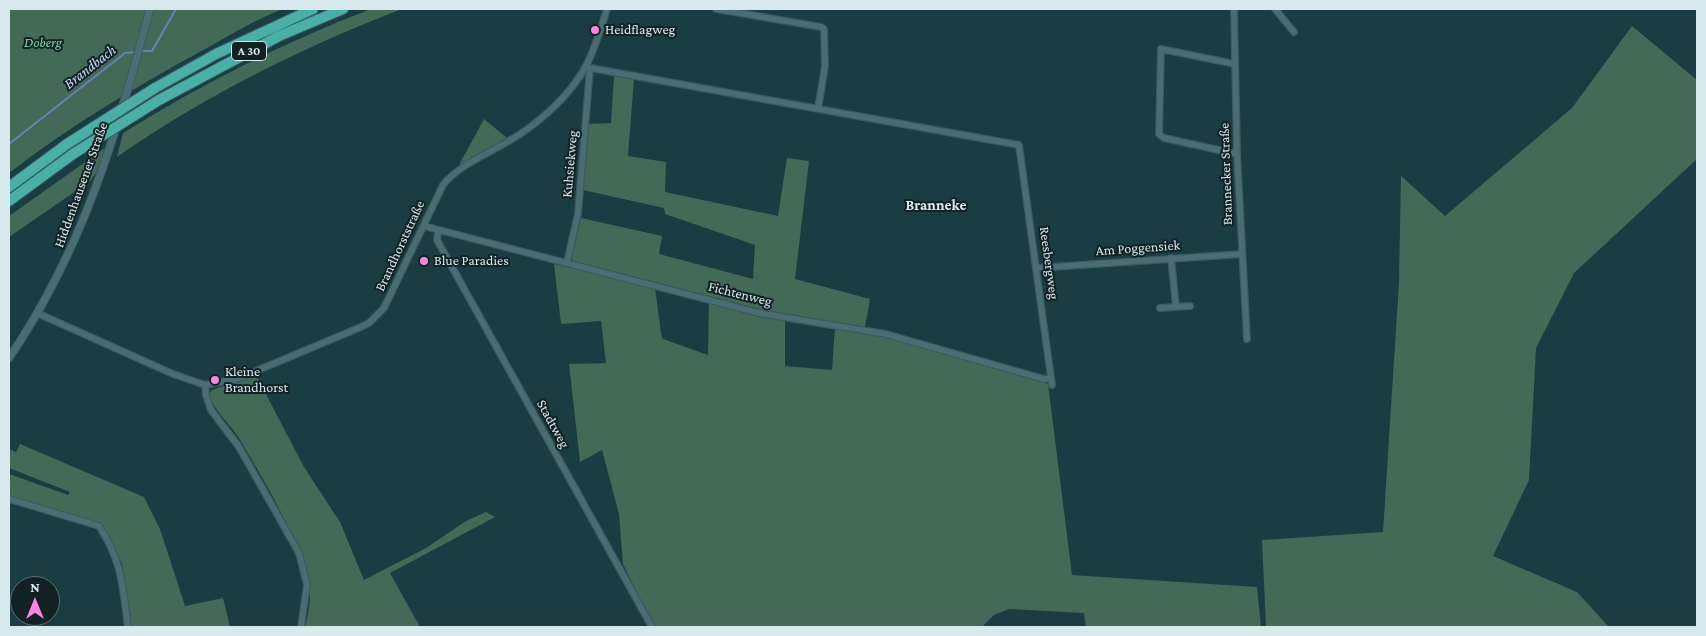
<!DOCTYPE html>
<meta charset="utf-8">
<style>
body{margin:0}
#map{position:relative;width:1706px;height:636px;overflow:hidden;background:#1a3d43;font-family:"Crimson Pro",serif}
canvas{display:block}
.frame{position:absolute;inset:0;border:10px solid #d6e9ed;pointer-events:none}
.north{position:absolute;left:10px;top:576px;width:50px;height:50px;box-sizing:border-box;background:#122124;border:1px solid #607174;border-radius:50%;rotate:0deg;font-size:14px;font-weight:700;line-height:20px;text-align:center;color:#d6e9ed}
.north::after{content:'';display:block;margin:auto;width:18px;height:22px;background:#fe85df;clip-path:polygon(50% 0,100% 100%,50% 72%,0 100%)}
</style>
<div id="map">
<canvas width="1706" height="636"></canvas>
<div class="frame"></div>
<div class="north">N</div>
</div>
<script>
const context = document.querySelector('canvas').getContext('2d');
context.lineJoin = 'round';
function paint(path, color) {
  context.fillStyle = color;
  context.fill(path, 'evenodd');
}
function stroke(path, color, width, dash) {
  context.strokeStyle = color;
  context.lineWidth = width;
  context.lineCap = dash ? 'butt' : 'round';
  context.setLineDash(dash || []);
  context.stroke(path);
}
function label(font, color, halo, rows, align = 'center') {
  context.font = font + ' "Crimson Pro",serif';
  context.lineWidth = 4;
  context.setLineDash([]);
  context.textBaseline = 'middle';
  context.strokeStyle = halo;
  context.fillStyle = color;
  for (const [text, x, y, turn = 0] of rows) {
    context.save();
    context.translate(x, y);
    context.rotate((+turn || 0) * Math.PI / 180);
    context.textAlign = isNaN(turn) ? turn : align;
    if (halo) context.strokeText(text, 0, 0);
    context.fillText(text, 0, 0);
    context.restore();
  }
}
const green = new Path2D(`
 M9 9H283C256 19 231 35 205 49 137 86 70 126 9 173Z
 M371 9H402C303 47 204 96 117 157L123 133C202 84 284 42 371 9Z
 M1632 26 1697 80V159L1574 273 1536 348 1529 480 1493 556 1577 592 1609 627H1266L1262 540 1383 532 1399 282 1401 176 1445 216 1572 108Z
 M614 76 634 79 628 156 666 162 665 192 778 216 787 158 809 161 795 279 870 299 865 327 759 309 573 261 571 258 581 218 662 236 659 254 753 279 755 245 665 214 664 208 578 189 588 124 611 123Z
 M484 119 507 138 459 165Z
 M105 148 97 172 89 182 9 237V216Z
 M554 264 655 288 661 333 663 339 708 355 709 303 759 317 785 321V366L832 370 835 328 886 337 1048 384 1072 575 1257 587 1261 627H1086L1084 613 1009 609 994 615 982 627H654L623 564 619 514 602 450 580 462 569 364 606 363 601 321 561 324Z
 M256 375 304 467 340 522 364 580 426 548 466 521 486 512 495 517 390 573 420 627H305C307 618 310 607 310 597 312 558 260 474 239 438 229 423 215 412 209 395L212 390Z
 M20 444 144 497 160 529 185 606 223 598 230 627H130L122 564 108 534 84 518 9 497V474L68 495 70 492 9 468V449L16 452Z`);
const stream = new Path2D(`
 M142 51H152L176 9
 M9 144 125 53 137 52
 M80 184 90 176 94 167`);
const minor = new Path2D(`
 M716 9 821 27 824 29 825 66 818 109
 M1234 9 1237 154 1247 339
 M1275 9 1294 32
 M1235 64 1161 49 1159 134 1164 138 1237 154
 M585 67 1019 145 1052 385
 M424 226 759 313 886 334 1044 379 1051 378
 M438 232 437 240 652 627
 M1171 258 1176 307
 M567 262 578 214 590 68
 M1037 268 1242 254
 M1160 308 1190 306
 M37 313 173 374 205 385 237 379 361 327 369 323 384 308 443 185C459 165 487 154 509 141 538 124 570 96 586 66 595 49 601 28 607 9
 M205 385 206 395 211 410 239 447 299 553 307 585 301 627
 M9 499 99 526C123 563 122 585 128 627`);
const tertiary = new Path2D(`
 M9 358C84 248 116 135 150 9`);
const motorway = new Path2D(`
 M155 88 216 54 313 9
 M159 100 279 36 343 9
 M9 187 67 144
 M9 201 73 154`);
const motorwayBridge = new Path2D(`
 M67 144 155 88
 M73 154 159 100`);
const markers = [
 [595,30,5,"#fe85df"],
 [424,261,5,"#fe85df"],
 [215,380,5,"#fe85df"]
];
const shields = [
 [249,51,35]
];
const shieldNames = [
 ["A 30",249,51]
];
const poiNames = [
 ["Heidflagweg",605,30],
 ["Blue Paradies",434,261],
 ["Kleine",225,372],
 ["Brandhorst",225,388]
];
const parkNames = [
 ["Doberg",43,43]
];
const streetNames = [
 ["Kuhsiekweg",570,164,-85],
 ["Brannecker Straße",1226,174,-92],
 ["Hiddenhausener Straße",81,185,-70],
 ["Brandhorststraße",400,246,-65],
 ["Am Poggensiek",1138,248,-4],
 ["Reesbergweg",1049,263,82],
 ["Fichtenweg",740,294,14],
 ["Stadtweg",553,424,61]
];
const waterNames = [
 ["Brandbach",90,67,-38]
];
const neighbourhoodNames = [
 ["Branneke",936,205]
];
paint(green, '#426a56');
stroke(stream, '#6681b3', 2);
stroke(minor, '#3c5a61', 8);
stroke(tertiary, '#3c5a61', 9);
stroke(motorway, '#3c5a61', 12);
stroke(minor, '#4a6d74', 5.5);
stroke(tertiary, '#4a6d74', 7);
stroke(motorway, '#48b0a6', 10);
stroke(motorwayBridge, '#3c5a61', 12, []);
stroke(motorwayBridge, '#48b0a6', 10);
for (const [x, y, r, color] of markers) {
  const dot = new Path2D();
  dot.arc(x, y, r, 0, 2 * Math.PI);
  context.fillStyle = color;
  context.fill(dot);
  stroke(dot, '#122124', 2);
}
for (const [x, y, w] of shields) {
  const box = new Path2D();
  box.roundRect(x - w / 2, y - 9.5, w, 19, 4);
  context.fillStyle = '#122124';
  context.fill(box);
  stroke(box, '#d6e9ed', 1);
}
label('bold 12px', '#d6e9ed', null, shieldNames);
label('14px', '#d6e9ed', '#122124', poiNames, 'left');
label('italic 14px', '#7adaab', '#122124', parkNames);
label('14px', '#d6e9ed', '#122124', streetNames);
label('italic 15px', '#c8d8f6', '#122124', waterNames);
label('bold 15px', '#d6e9ed', '#122124', neighbourhoodNames);
</script>
